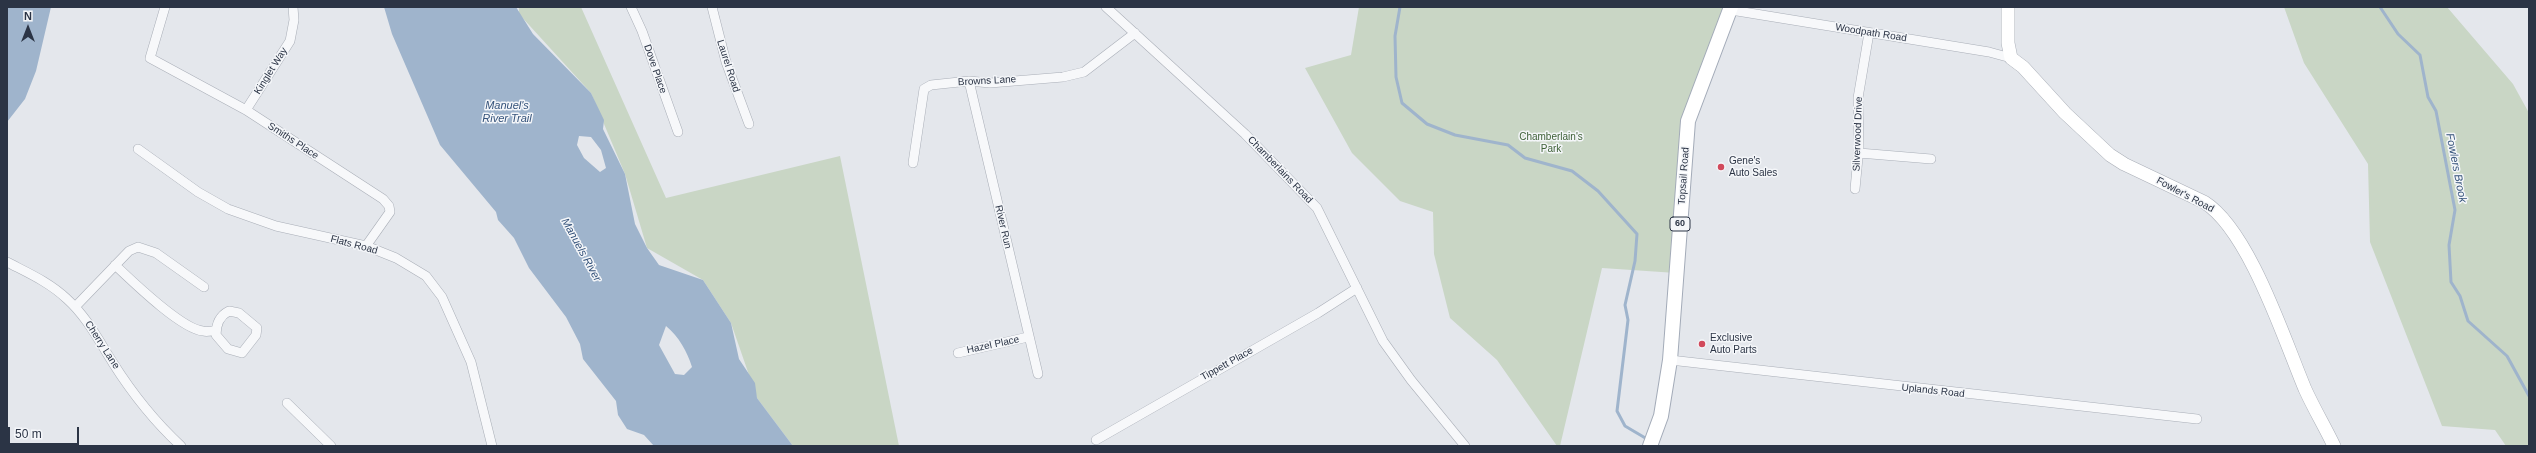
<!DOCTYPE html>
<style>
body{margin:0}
#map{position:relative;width:2536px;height:453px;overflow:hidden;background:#e4e7ec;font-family:Arial,sans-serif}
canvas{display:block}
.frame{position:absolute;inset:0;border:8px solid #2b3445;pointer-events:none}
.north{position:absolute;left:8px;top:8px;width:40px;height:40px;-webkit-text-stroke:3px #f4f6f9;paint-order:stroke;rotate:0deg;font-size:11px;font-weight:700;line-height:16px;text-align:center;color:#2b3445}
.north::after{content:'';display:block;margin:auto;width:14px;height:18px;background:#2b3445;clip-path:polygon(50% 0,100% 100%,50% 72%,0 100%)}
.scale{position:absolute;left:8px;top:427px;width:71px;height:18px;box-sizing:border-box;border:2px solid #2b3445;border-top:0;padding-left:5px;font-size:12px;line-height:14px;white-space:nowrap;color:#2b3445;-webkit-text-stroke:3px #f4f6f9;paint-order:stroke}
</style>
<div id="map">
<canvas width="2536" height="453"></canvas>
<div class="frame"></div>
<div class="north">N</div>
<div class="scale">50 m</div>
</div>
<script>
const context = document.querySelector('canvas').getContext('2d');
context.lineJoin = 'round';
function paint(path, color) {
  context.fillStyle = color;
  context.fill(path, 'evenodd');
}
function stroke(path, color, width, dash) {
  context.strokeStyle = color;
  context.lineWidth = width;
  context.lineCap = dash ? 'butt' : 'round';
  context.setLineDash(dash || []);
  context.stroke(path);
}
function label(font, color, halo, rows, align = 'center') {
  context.font = font + ' Arial,sans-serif';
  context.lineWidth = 3;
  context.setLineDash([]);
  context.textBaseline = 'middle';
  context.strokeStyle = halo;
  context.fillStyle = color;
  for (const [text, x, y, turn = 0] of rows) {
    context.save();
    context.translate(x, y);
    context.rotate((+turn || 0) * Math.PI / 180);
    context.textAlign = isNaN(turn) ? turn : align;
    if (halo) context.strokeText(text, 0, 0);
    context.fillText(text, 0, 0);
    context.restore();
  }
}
const green = new Path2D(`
 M519 7H581L666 198 840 156 899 446H793L757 398 731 323 703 280 647 248 625 174 591 93 519 14Z
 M1359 7H1731L1688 121 1676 273 1602 268 1560 446H1557L1497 360 1450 318 1434 254 1433 212 1400 201 1352 153 1305 68 1351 55Z
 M2284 7H2447L2513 84 2529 113V446H2506L2495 430 2442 426 2370 242 2368 164 2304 63Z`);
const water = new Path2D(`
 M7 7H51L36 71 25 99 7 122Z
 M384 7H516L533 34 591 93 604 120 603 129 625 174 635 224 647 248 659 265 703 280 731 323 739 359 755 383 757 398 793 446H654L644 435 627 429 618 415 616 401 583 359 580 344 566 317 529 268 514 238 498 220 496 212 440 145 392 34ZM579 136 591 137 601 150 606 168 600 172 584 158 577 145ZM666 326C679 337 687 351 692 367L684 375 675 374 659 345Z`);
const stream = new Path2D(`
 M1400 7 1395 36 1396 77 1402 103 1427 124 1455 135 1508 145 1525 158 1572 171 1598 191 1637 234 1635 261 1625 305 1628 320 1617 411 1625 426 1647 439
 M2380 7 2398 34 2420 55 2428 97 2436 111 2455 210 2449 245 2451 282 2460 296 2468 321 2507 356 2529 396`);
const street = new Path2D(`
 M165 7 150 58 246 110 383 199 389 206 390 212 366 246
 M631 7 642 31 678 132
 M712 7 726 62 749 124
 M1106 7 1245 134 1317 208 1383 341 1411 380 1465 446
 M1731 10 1989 52 2011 58
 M969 81 1038 374
 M246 110 290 41 294 20 293 7
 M138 149 198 192 228 209 276 226 366 246 396 258 426 276 442 297 471 362 492 446
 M1859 153 1931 159
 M913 163 924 89 931 85 969 81 990 83 1063 77 1084 72 1135 33
 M1855 189 1859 147 1858 98 1869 33
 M7 262C28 273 49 282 67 299 87 317 99 341 113 363 132 393 155 422 181 446
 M115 265C132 281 181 329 203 331 207 332 212 331 216 330
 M75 307 129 251 138 247 156 253 204 287
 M229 311 239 313 257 328 256 335 242 353 228 349 216 335C216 325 219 316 229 311Z
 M958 353 1028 337
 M1670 360 2197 419
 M287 403 331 446
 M1096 440 1318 313 1357 288`);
const secondary = new Path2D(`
 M2008 7V43L2011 58 2023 67 2065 113 2110 155 2124 164 2204 202C2249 230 2284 339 2305 389 2314 409 2325 427 2334 446`);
const primary = new Path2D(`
 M1650 446 1661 416 1670 360 1688 121 1731 7`);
const markers = [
 [1721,167,4,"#d1495b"],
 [1702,344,4,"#d1495b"]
];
const shields = [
 [1680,224,20]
];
const shieldNames = [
 ["60",1680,224]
];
const streetNames = [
 ["Woodpath Road",1871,33,9],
 ["Laurel Road",728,66,72],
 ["Dove Place",655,69,71],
 ["Kinglet Way",271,71,-58],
 ["Browns Lane",987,81,-3],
 ["Silverwood Drive",1858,134,-88],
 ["Smiths Place",293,141,33],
 ["Chamberlains Road",1280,170,46],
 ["Topsail Road",1684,176,-86],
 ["Fowler's Road",2185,195,28],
 ["River Run",1003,227,77],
 ["Flats Road",354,245,15],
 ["Cherry Lane",102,345,57],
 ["Hazel Place",993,345,-12],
 ["Tippett Place",1227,364,-29],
 ["Uplands Road",1933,391,6]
];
const parkNames = [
 ["Chamberlain's",1551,137],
 ["Park",1551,149]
];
const poiNames = [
 ["Gene's",1729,161],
 ["Auto Sales",1729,173],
 ["Exclusive",1710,338],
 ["Auto Parts",1710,350]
];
const waterNames = [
 ["Manuel's",507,106],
 ["River Trail",507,119],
 ["Fowlers Brook",2456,168,79],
 ["Manuels River",581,250,61]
];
paint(green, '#c9d6c5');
paint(water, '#9fb4cc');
stroke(stream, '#9fb4cc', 3);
stroke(street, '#a9aeb7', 10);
stroke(secondary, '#a9aeb7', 14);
stroke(primary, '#a3abb8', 16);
stroke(street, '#f7f8fa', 9);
stroke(secondary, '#fff', 13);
stroke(primary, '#fff', 14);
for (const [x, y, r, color] of markers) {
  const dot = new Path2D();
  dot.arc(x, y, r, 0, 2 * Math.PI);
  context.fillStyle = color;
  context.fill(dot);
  stroke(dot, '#f4f6f9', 1.5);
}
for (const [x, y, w] of shields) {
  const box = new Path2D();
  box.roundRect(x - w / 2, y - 7, w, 14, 3);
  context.fillStyle = '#f4f6f9';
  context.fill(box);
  stroke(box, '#2b3445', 1);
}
label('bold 9px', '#2b3445', null, shieldNames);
label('10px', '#2b3445', '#f4f6f9', streetNames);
label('10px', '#3f6138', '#f4f6f9', parkNames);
label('10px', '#2b3445', '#f4f6f9', poiNames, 'left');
label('italic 11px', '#34527a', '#f4f6f9', waterNames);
</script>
